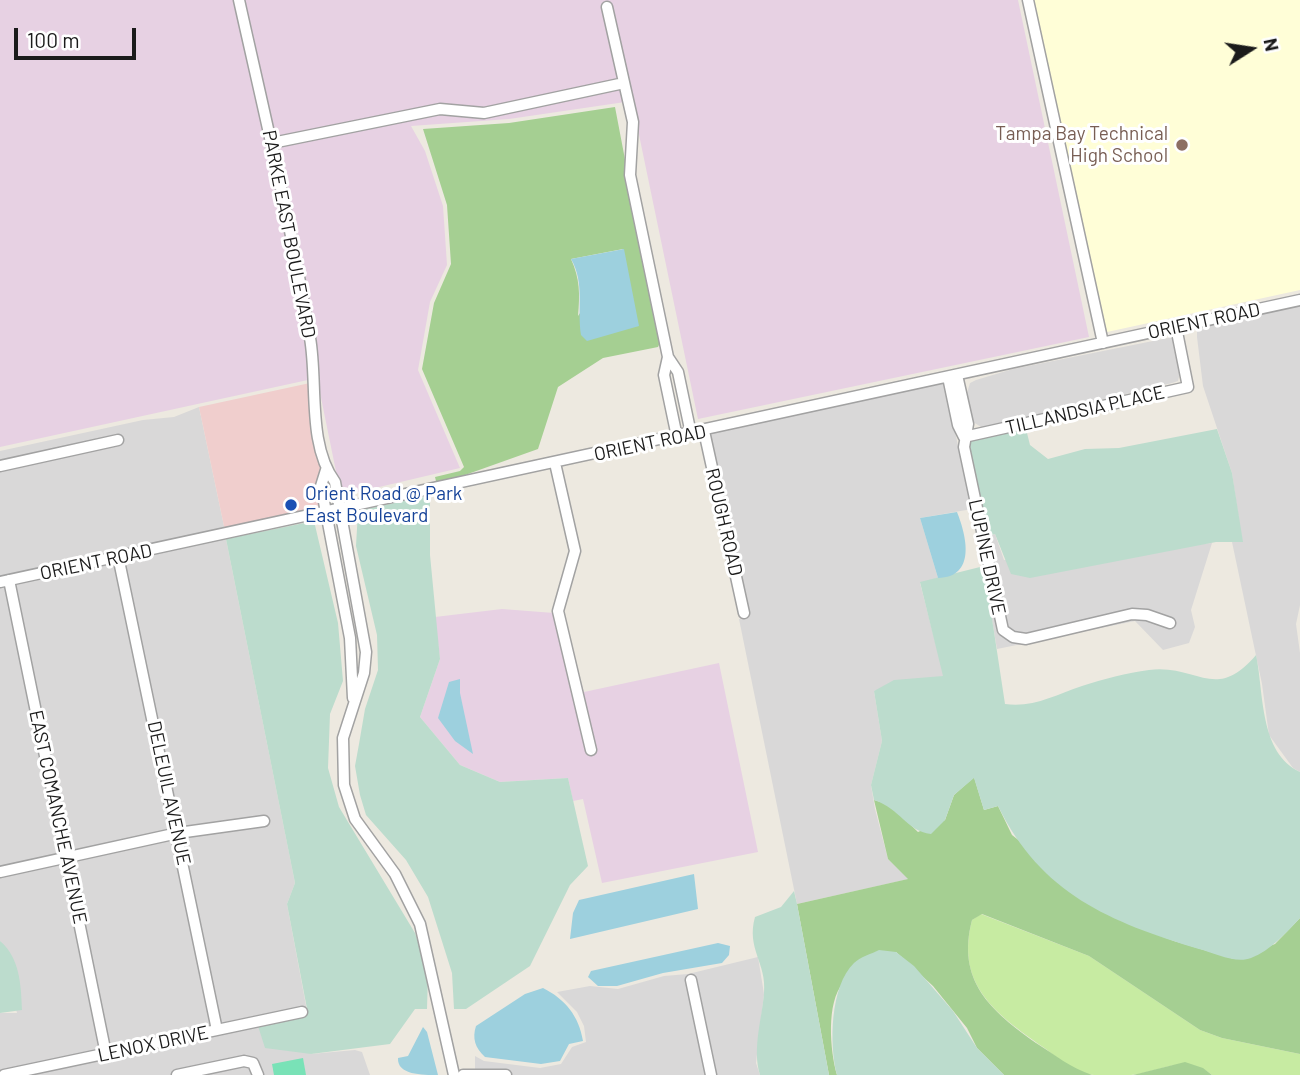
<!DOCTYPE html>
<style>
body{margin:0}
#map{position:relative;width:1300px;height:1075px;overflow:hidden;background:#ede9e0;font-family:Barlow,sans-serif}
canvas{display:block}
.north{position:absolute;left:1216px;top:14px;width:70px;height:70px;-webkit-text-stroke:5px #fff;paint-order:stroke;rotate:78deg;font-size:19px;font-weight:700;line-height:28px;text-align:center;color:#1b1b1b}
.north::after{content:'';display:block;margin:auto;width:24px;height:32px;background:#1b1b1b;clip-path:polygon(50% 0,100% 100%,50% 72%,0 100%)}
.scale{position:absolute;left:14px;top:28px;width:122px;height:32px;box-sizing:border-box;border:4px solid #1b1b1b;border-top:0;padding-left:9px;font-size:21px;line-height:24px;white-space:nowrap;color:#1b1b1b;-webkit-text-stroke:5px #fff;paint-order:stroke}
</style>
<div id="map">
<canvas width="1300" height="1075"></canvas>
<div class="north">N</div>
<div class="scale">100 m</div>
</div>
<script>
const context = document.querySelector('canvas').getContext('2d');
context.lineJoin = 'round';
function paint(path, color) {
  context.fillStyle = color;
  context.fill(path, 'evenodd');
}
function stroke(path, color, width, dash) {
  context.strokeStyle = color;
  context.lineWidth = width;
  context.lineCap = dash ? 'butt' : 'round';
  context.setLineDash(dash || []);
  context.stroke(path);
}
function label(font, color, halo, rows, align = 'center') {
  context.font = font + ' Barlow,sans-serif';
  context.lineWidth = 6;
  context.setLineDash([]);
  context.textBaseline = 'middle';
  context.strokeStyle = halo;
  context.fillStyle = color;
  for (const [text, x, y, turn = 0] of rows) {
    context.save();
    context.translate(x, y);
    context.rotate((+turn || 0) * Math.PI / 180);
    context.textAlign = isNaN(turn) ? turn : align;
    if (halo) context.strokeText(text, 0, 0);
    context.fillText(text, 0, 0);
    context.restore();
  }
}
const residential = new Path2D(`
 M1300 305V605L1296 624 1300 653V772L1293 768 1269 735 1262 684 1232 542H1242L1232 473 1203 386 1197 337V327Z
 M1173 337 1180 372 1178 381 1172 383 983 428 973 422 967 393 970 383 976 380 1013 369Z
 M944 382 972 509 920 518 938 578 920 583 944 676 874 691 882 741 871 785 875 809 888 859 909 879 797 904 739 619 750 616 710 434Z
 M199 407 225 531 0 578V470L123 443 121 435 0 461V451L143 420 174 417Z
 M995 534 1004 560 1212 543 1191 610 1195 627 1189 643 1163 650 1135 621 997 649 978 538 1011 641 1027 643 1133 619H1145L1172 628 1176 621 1148 611 1019 635 1008 628 987 536Z
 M226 539 295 883 287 904 307 1011 306 1007 221 1025 183 837 269 825V817L181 829 124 559Z
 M115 561 172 830 71 852 15 583Z
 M6 585 62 854 0 867V587Z
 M174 838 211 1027 110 1049 73 860Z
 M63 862 100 1051 0 1071V1013H17L0 941V876Z
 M758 957 764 994 756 1063 760 1075H475V1056L484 1061 540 1068 561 1064 572 1047 586 1042 584 1026 577 1012 557 992 590 986 618 989 664 976 688 974Z
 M258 1026 311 1054 355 1050 362 1052 370 1075H28Z`);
const commercial = new Path2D(`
 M310 383 323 469 317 487 320 511 225 531 199 407Z`);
const industrial = new Path2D(`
 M0 0H1018L1089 337 698 419 632 101 509 119 411 126 425 151 443 206 447 265 430 302 418 370 460 468 341 496 317 378 0 447Z
 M502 609 554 613 587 755 596 753 576 666 584 692 719 663 758 852 602 883 583 799 573 801 568 778 500 782 460 765 420 717 440 659 435 617Z`);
const education = new Path2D(`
 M1032 0H1300V290L1107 332Z`);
const grass = new Path2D(`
 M981 914 1089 956 1200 1030 1222 1038 1300 1054V1075H1212C1185 1053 1161 1072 1131 1075 1120 1075 1105 1075 1094 1075 1074 1073 1058 1058 1043 1047 996 1014 955 985 972 920Z`);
const forest = new Path2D(`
 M615 107 660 343 658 347 603 358 558 387 538 449 437 485 435 477 460 471 464 467 422 369 434 303 451 264 447 205 423 129 509 123ZM623 249 578 316C580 294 580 279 571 259Z
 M974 777 984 810 998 806 1012 835 1120 920 1174 941 1234 959 1275 944 1300 918V1054L1222 1038 1200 1030 1089 956 982 914 972 920C956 981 991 1011 1036 1043 1055 1055 1071 1068 1092 1075H1004L977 1048 967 1028 933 986 896 952C883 959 851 972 843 983 826 1003 830 1051 837 1075H829L797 904 908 879 888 859 874 800 890 805 918 832 945 820 954 795Z
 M1185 1062 1203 1068 1212 1075H1133Z`);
const wetland = new Path2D(`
 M1026 429 1030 445 1048 459 1085 449 1119 448 1217 429 1232 473 1243 542H1216L1030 578 1011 574 995 534 987 536 969 441Z
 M430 495V555L440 659 420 717 460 765 500 782 568 778 588 866 570 885 530 966 466 1009H454L452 973 428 897 406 860 366 815 360 795 355 766 359 744 365 709 378 670 377 635 356 546 358 511Z
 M314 521 338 623 343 681 330 714 328 768 339 807 415 933 428 974 427 1009H415L390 1044 311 1054 265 1048 258 1026 308 1014 287 904 295 883 226 539Z
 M984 566 1005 704C1033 708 1055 695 1082 686 1103 679 1127 673 1149 670 1198 664 1215 703 1256 655 1264 692 1259 753 1300 772V918C1285 934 1271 950 1251 958 1236 964 1214 953 1199 949 1110 922 1041 894 998 806L984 810 974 778 954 795 945 820 931 834C906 831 901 809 874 800L871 785 882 741 874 691 894 680 943 676 920 582Z
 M794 891 797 904 829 1075H760C752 1049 762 1019 764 993 767 963 746 949 755 917L781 907Z
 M0 941C20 958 21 985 22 1010L0 1013Z
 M879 950 896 952 914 966 953 1011 977 1048 1004 1075H837C829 1045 830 986 854 963 860 957 871 954 879 950Z`);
const pitch = new Path2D(`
 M303 1058 306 1075H274L272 1064Z`);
const water = new Path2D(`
 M624 249 639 326 587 341 581 335C577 309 585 283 571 259Z
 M957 512C967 537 976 577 938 578L920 518Z
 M460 679V693L473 754 455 741 438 718 449 682Z
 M694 874 698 909 570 939 573 913 579 900Z
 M718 943 730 946 729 955 722 963 663 973 617 986H598L588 977 591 971Z
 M543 988C565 999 579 1016 583 1041L569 1044 560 1061 541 1064 485 1057C475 1048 472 1038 476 1026L525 994Z
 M423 1027 427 1032 438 1075C422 1075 397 1075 398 1058L408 1056Z`);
const minor = new Path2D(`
 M239 0C264 112 291 224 310 338 318 383 307 444 335 482L366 652 364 673 343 738 344 785 355 819 395 874 420 924 454 1075
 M1028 0 1103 343
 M607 7 633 122 630 175 668 357 678 372 691 434
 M272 143 440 109 484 113 624 83
 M668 357 664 375 677 437
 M957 375 968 424 964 447 1003 630 1013 637 1026 639 1132 614 1147 615 1170 623
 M948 377 958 425 964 437
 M704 431 744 613
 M964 437 1188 387 1176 327
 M555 463 575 551 558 611 591 750
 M0 466 118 440
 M326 470 321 486 350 638 353 698
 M118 556 217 1030
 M9 580 106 1054
 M0 582 1300 300
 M0 872 178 833 264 821
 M691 980 711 1075
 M4 1075 302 1012
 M177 1075 244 1061 253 1063 258 1075
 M463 1075H506`);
const markers = [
 [1182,145,7,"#8d6e63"],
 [291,505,7,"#1a4fb4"]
];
const educationNames = [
 ["Tampa Bay Technical",1168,134],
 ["High School",1168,156]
];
const streetNames = [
 ["PARKE EAST BOULEVARD",289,234,79],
 ["ORIENT ROAD",1204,321,-12],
 ["TILLANDSIA PLACE",1085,410,-13],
 ["ORIENT ROAD",650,443,-12],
 ["ROUGH ROAD",724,522,77],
 ["LUPINE DRIVE",987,557,78],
 ["ORIENT ROAD",96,562,-12],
 ["DELEUIL AVENUE",169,793,78],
 ["EAST COMANCHE AVENUE",58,817,78],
 ["LENOX DRIVE",153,1044,-12]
];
const transitNames = [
 ["Orient Road @ Park",305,494],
 ["East Boulevard",305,516]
];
paint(residential, '#d9d8d8');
paint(commercial, '#f0cecd');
paint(industrial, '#e7d1e3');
paint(education, '#fffed7');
paint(grass, '#c7eba2');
paint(forest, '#a5cf92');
paint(wetland, '#bcdccd');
paint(pitch, '#79e2b7');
paint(water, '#9dd0de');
stroke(minor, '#a2a2a2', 13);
stroke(minor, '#fff', 10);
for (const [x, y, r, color] of markers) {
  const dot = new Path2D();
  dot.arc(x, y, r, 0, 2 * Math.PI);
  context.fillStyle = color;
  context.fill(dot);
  stroke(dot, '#fff', 2.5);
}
label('19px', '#785e54', '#fff', educationNames, 'right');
label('19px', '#1b1b1b', '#fff', streetNames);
label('19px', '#164399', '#fff', transitNames, 'left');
</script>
